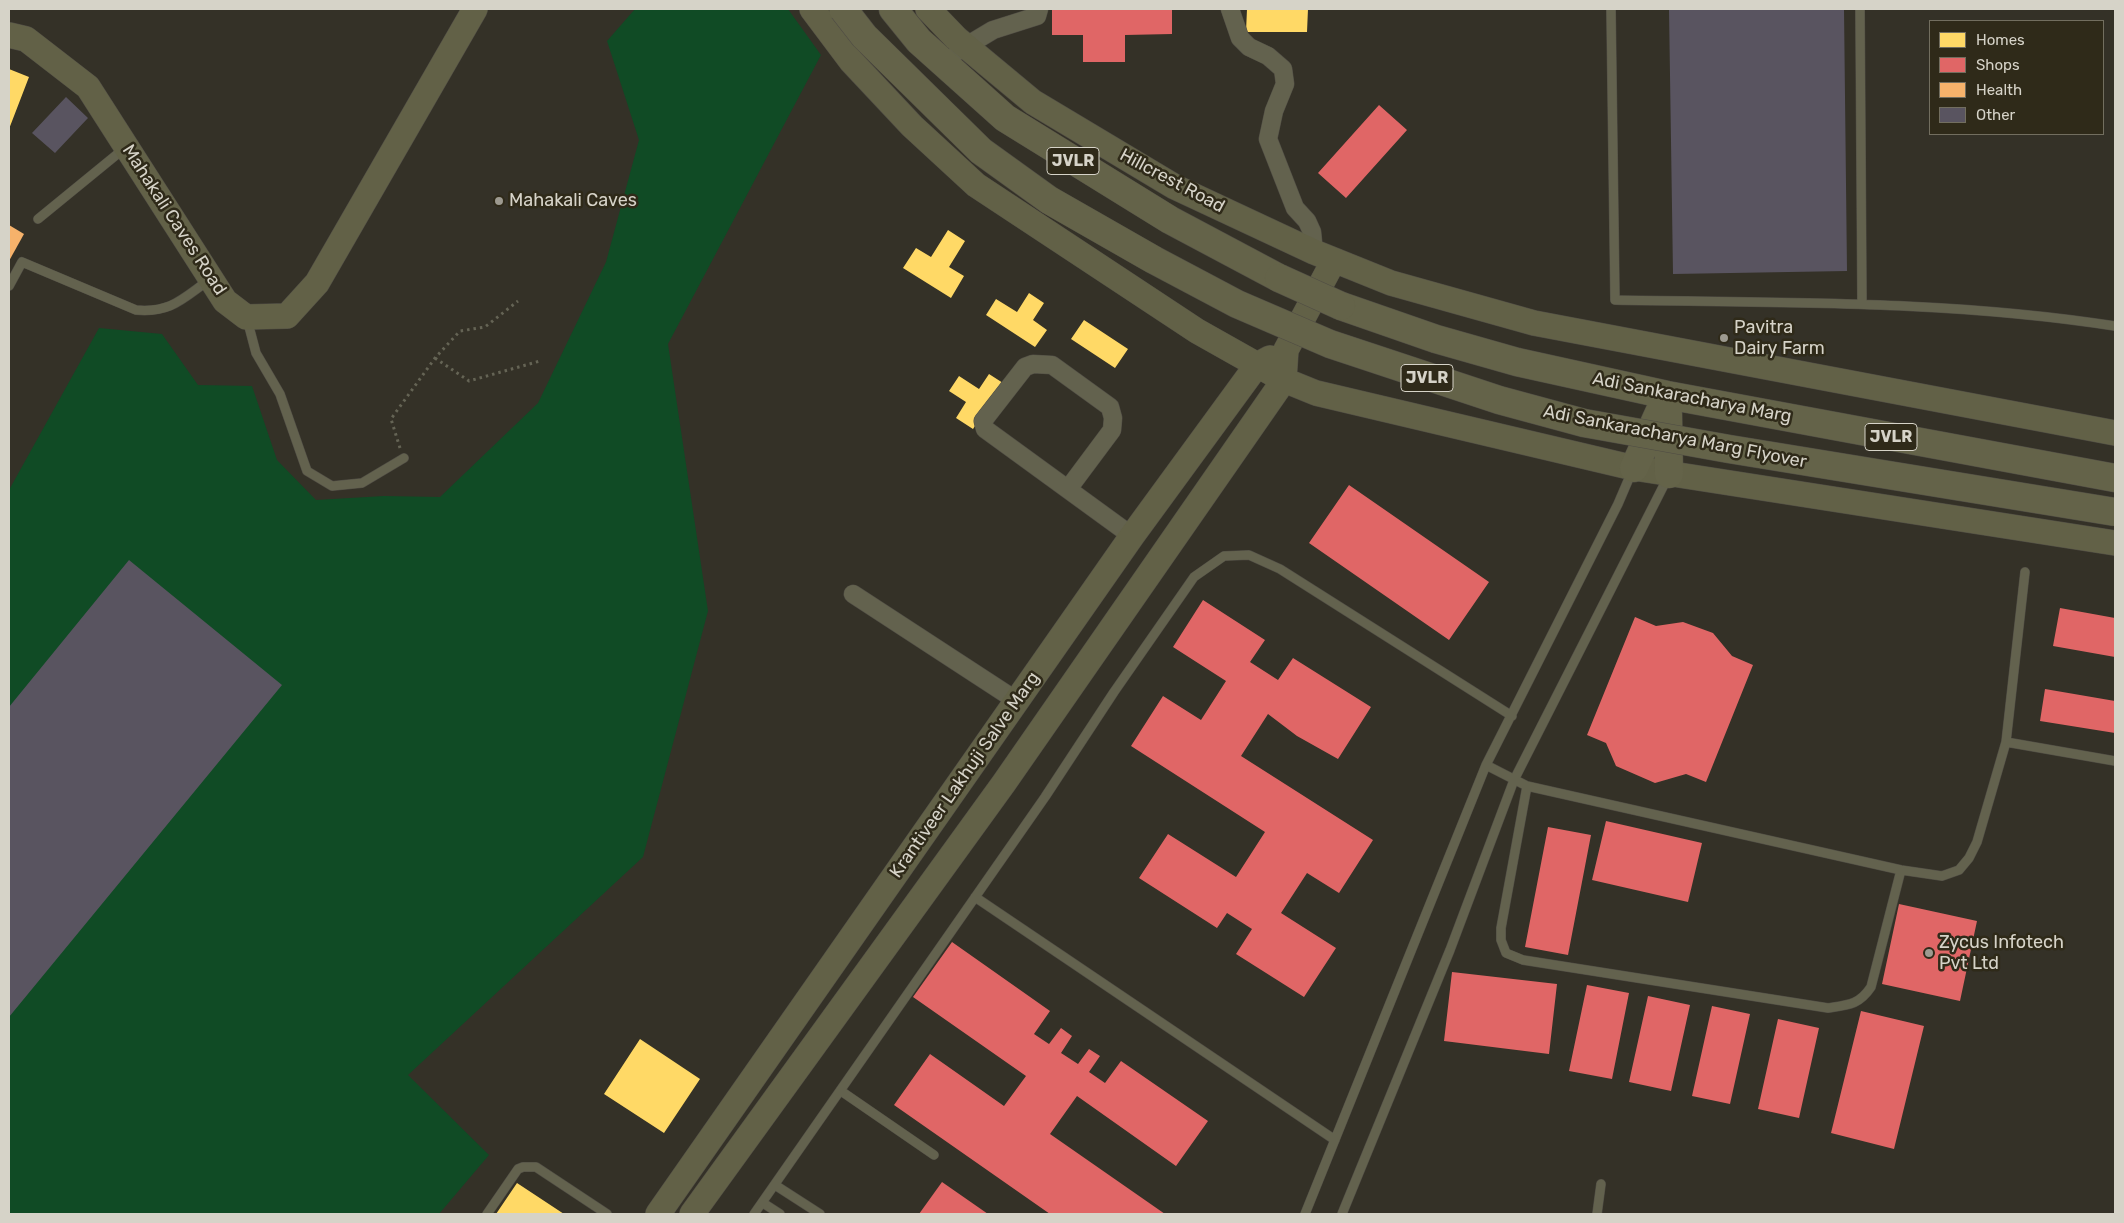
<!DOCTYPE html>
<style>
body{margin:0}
#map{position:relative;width:2124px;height:1223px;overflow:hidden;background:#343127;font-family:Rubik,sans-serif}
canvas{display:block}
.frame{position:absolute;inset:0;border:10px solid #d6d3c8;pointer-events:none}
.legend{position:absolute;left:1929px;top:20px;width:175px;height:115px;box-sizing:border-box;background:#2f2a19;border:1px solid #726e5f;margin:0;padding:6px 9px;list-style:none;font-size:15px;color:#d6d3c8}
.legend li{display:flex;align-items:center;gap:10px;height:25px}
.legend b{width:25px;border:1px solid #726e5f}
</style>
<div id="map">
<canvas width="2124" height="1223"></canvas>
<div class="frame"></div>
<ul class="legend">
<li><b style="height:14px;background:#ffd966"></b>Homes</li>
<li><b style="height:14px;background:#e06666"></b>Shops</li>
<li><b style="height:14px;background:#f6b26b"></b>Health</li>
<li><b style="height:14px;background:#595460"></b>Other</li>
</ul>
</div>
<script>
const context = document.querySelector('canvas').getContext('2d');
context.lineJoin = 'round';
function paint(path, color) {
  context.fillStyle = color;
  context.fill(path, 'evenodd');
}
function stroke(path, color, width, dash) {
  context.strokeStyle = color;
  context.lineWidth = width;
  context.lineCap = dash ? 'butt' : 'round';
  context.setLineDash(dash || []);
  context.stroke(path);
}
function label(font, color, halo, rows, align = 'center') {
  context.font = font + ' Rubik,sans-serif';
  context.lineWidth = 5;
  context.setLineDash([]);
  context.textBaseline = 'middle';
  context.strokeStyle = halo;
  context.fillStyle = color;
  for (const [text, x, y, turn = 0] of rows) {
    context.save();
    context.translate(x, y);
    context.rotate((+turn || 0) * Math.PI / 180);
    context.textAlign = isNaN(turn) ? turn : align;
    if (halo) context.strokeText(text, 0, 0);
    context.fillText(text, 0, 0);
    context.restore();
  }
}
const green = new Path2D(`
 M635 9H788L821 55 668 344 708 611 643 857 408 1075 489 1155 439 1214H9V490L99 328 162 334 198 385 252 386 277 460 316 500 384 496 440 497 538 403 606 262 639 140 607 41Z`);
const homes = new Path2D(`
 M1247 9H1308L1307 32H1246Z
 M9 69 29 77 9 129Z
 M948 230 965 241 949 267 964 276 951 298 903 268 916 248 931 257Z
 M1029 293 1044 303 1033 320 1047 330 1035 347 986 315 996 299 1017 312Z
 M1084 320 1128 349 1115 368 1071 339Z
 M989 374 1003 383 973 429 956 418 966 402 949 391 959 376 979 389Z
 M640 1039 700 1079 664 1133 604 1094Z
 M517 1183 564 1214H496Z`);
const shops = new Path2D(`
 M1052 9H1172V34L1125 35V62H1083V35H1052Z
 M1379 105 1407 130 1346 198 1318 173Z
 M1349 485 1489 582 1449 640 1309 543Z
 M1203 600 1265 640 1250 662 1278 680 1293 658 1371 707 1338 759 1297 736 1268 714 1241 756 1373 840 1339 893 1307 873 1281 913 1336 948 1304 997 1236 954 1252 929 1227 913 1217 928 1139 878 1168 834 1236 877 1265 832 1131 746 1163 696 1201 720 1226 681 1173 647Z
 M2060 608 2115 618V657L2053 646Z
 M1635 617 1656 626 1683 622 1713 633 1732 656 1753 665 1706 782 1686 774 1655 783 1616 766 1606 743 1587 735Z
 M2045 689 2115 701V733L2040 721Z
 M1606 821 1702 843 1688 902 1592 880Z
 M1548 827 1591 835 1568 955 1525 947Z
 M1899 904 1977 921 1960 1001 1882 984Z
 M952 942 1050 1011 1034 1034 1049 1044 1061 1028 1072 1036 1061 1053 1078 1064 1089 1049 1100 1056 1089 1072 1105 1083 1121 1061 1208 1121 1176 1166 1077 1096 1050 1134 1165 1214H1050L894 1105 930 1054 1004 1106 1026 1076 913 997Z
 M1452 972 1557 984 1549 1054 1444 1041Z
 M1587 985 1629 993 1612 1079 1569 1071Z
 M1648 996 1690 1005 1671 1091 1629 1082Z
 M1712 1006 1750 1014 1730 1104 1692 1096Z
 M1861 1011 1924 1026 1894 1149 1831 1133Z
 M1778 1019 1819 1028 1799 1118 1758 1109Z
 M942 1182 988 1214H919Z`);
const health = new Path2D(`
 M9 225 24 234 9 261Z`);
const building = new Path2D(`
 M1669 9H1844L1847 271 1673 274Z
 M66 97 88 118 55 153 32 133Z
 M129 560 282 685 9 1017V707Z`);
const path = new Path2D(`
 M435 358 469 381 540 361
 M400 448 391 419 435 358 460 331 485 327 518 301`);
const lane = new Path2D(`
 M1611 9 1615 300C1781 303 1950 300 2115 326
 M1860 9 1862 304
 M38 219 126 147
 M9 286 22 262 136 310C171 313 182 299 209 280
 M247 319 256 353 280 394 307 471 332 486 362 483 404 458
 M2006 742 2115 761
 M1486 765 1527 786 1901 870 1942 876 1959 870 1969 858 1977 842 2006 742 2025 572
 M1527 786 1501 928V940L1506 953 1523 960 1828 1008C1848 1005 1859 1005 1871 987L1901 870
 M975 897 1335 1140
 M841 1091 934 1155
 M775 1185 820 1214
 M763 1203 780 1214
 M487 1214 518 1169 523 1167H536L607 1214
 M754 1214 1045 797 1114 692 1194 577 1224 556 1249 555 1280 569 1512 716
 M1305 1214 1486 765 1618 504 1633 469
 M1342 1214 1450 950 1514 780 1668 477
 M1597 1214 1601 1184`);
const street = new Path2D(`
 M1230 9 1240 38 1249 47 1268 56 1283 69 1285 84 1274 111 1268 139 1295 208 1307 221 1312 232 1314 252
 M958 51 993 30 1037 16 1039 9
 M1068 489 1112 430 1113 418 1110 407 1052 365 1033 364 1025 367 983 421 985 429 1132 536
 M853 594 1017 701`);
const secondary = new Path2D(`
 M812 9 851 61 912 126 976 185 1197 331 1284 380 1316 393 1634 468 2115 543
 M928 9 956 38 1033 102 1175 187 1314 252 1391 283 1534 323 2115 433
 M9 35 26 39 88 87 225 301 246 317 287 316 317 283 475 9
 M658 1214 1132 536 1257 365 1270 358
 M692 1214 1004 783 1284 380 1286 350 1334 260`);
const primary = new Path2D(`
 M893 9 919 41 1005 118 1170 220 1279 278
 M1341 306 1436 339 1517 362 1667 395 2115 478
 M1668 414 1669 474
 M1634 468 1667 395`);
const primaryBridge = new Path2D(`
 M843 9 864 36 981 151 1049 200 1154 260 1237 304 1330 344 1499 400 1584 423 1729 449 2115 512
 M1279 278 1341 306`);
const markers = [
 [499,201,5,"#9d9a90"],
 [1724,338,5,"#9d9a90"],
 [1929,953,5,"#9d9a90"]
];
const shields = [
 [1073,161,52],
 [1427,378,52],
 [1891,437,52]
];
const shieldNames = [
 ["JVLR",1073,161],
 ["JVLR",1427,378],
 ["JVLR",1891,437]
];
const streetNames = [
 ["Hillcrest Road",1172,181,28],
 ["Mahakali Caves Road",174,220,57],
 ["Adi Sankaracharya Marg",1692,398,11],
 ["Adi Sankaracharya Marg Flyover",1675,437,11],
 ["Krantiveer Lakhuji Salve Marg",965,775,-55]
];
const poiNames = [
 ["Mahakali Caves",509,201],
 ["Pavitra",1734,328],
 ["Dairy Farm",1734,349],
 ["Zycus Infotech",1939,943],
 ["Pvt Ltd",1939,964]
];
paint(green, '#104b25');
paint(homes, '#ffd966');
paint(shops, '#e06666');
paint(health, '#f6b26b');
paint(building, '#595460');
stroke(lane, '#504d45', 10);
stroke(street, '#504d45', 19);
stroke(secondary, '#504d45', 26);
stroke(primary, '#504d45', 29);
stroke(path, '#656455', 3, [2.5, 4]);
stroke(lane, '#63624e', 9);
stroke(street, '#63624e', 18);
stroke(secondary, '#626147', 25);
stroke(primary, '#646349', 28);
stroke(primaryBridge, '#504d45', 29, []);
stroke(primaryBridge, '#646349', 28);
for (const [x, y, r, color] of markers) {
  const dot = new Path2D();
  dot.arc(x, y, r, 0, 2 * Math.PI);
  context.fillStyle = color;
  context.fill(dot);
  stroke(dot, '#2f2a19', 2);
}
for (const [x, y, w] of shields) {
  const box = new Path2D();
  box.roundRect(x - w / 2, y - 13.5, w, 27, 4);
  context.fillStyle = '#2f2a19';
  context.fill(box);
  stroke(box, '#d6d3c8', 1);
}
label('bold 16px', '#d6d3c8', null, shieldNames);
label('18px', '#d6d3c8', '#2f2a19', streetNames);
label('18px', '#d6d3c8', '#2f2a19', poiNames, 'left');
</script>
